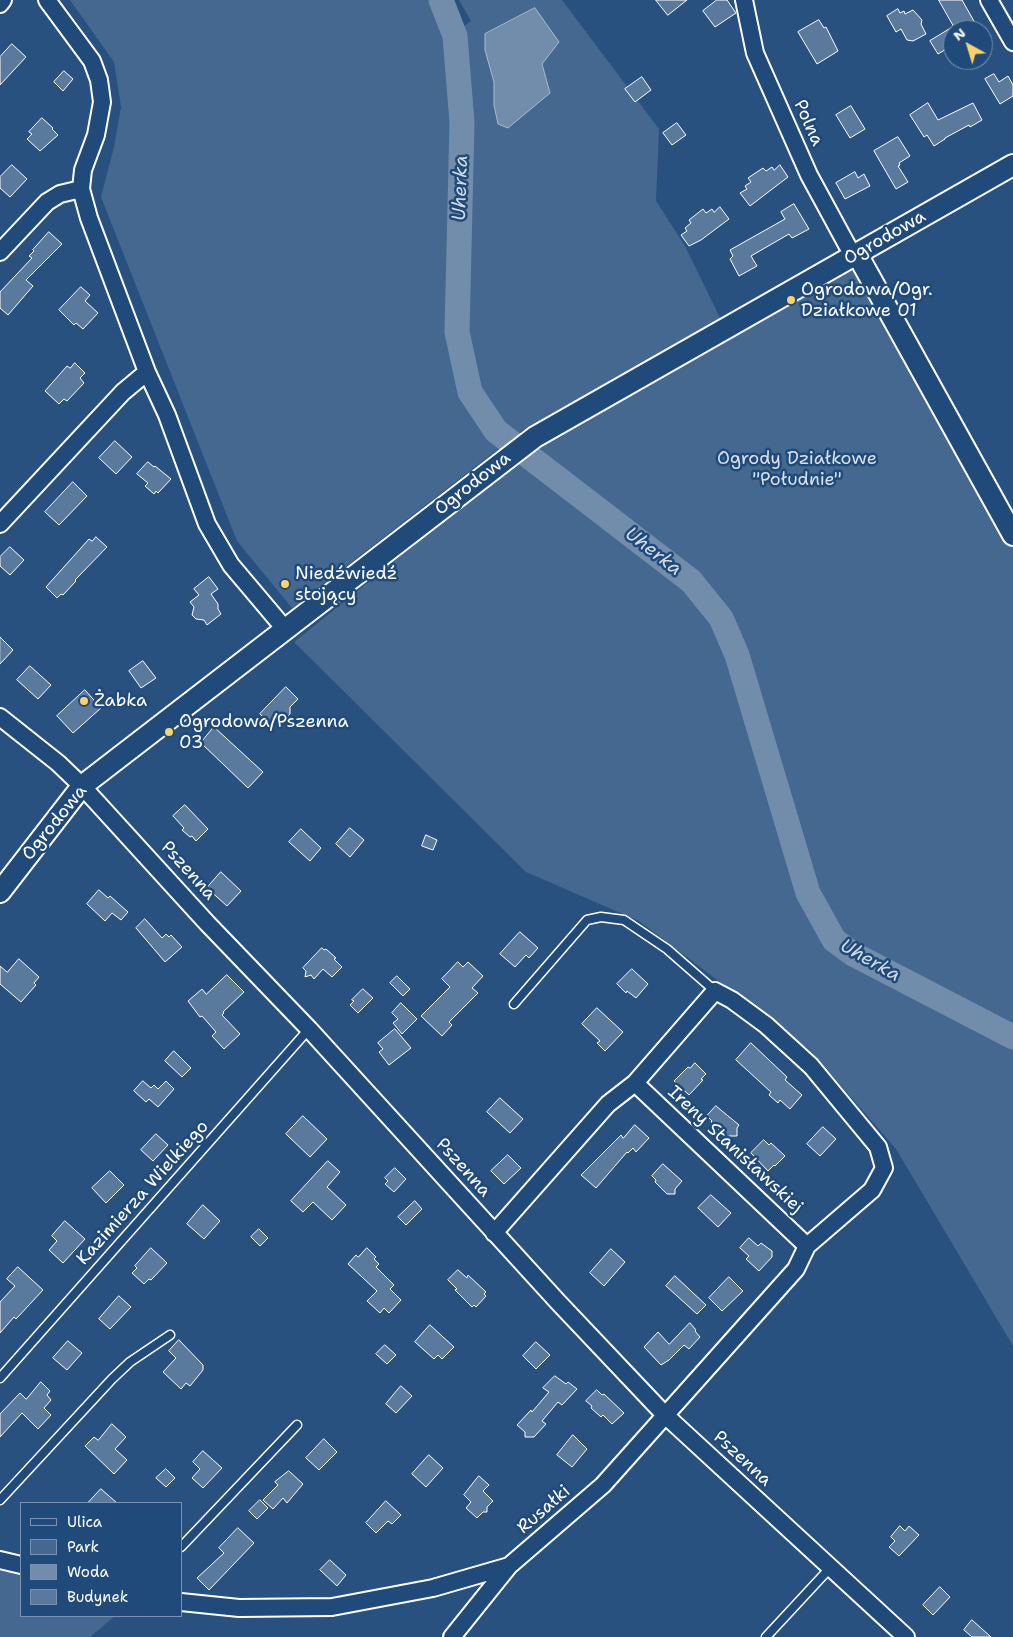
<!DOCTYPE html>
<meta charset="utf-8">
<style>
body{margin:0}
#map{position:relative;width:1013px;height:1637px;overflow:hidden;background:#28517f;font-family:"Shantell Sans",sans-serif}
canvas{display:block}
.legend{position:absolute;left:20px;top:1502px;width:162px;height:115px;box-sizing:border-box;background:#1f4a7a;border:1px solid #7992af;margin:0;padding:6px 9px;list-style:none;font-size:15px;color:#fff}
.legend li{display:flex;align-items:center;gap:10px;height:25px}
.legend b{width:25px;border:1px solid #7992af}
.north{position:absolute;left:943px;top:20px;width:50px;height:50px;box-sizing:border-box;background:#1f4a7a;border:1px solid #7992af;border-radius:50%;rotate:321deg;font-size:14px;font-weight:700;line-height:20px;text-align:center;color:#fff}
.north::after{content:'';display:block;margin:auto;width:18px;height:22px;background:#ffd166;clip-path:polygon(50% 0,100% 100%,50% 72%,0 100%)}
</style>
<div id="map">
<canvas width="1013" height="1637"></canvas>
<ul class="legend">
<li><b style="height:6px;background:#1f4a7a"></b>Ulica</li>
<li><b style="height:14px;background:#446890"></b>Park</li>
<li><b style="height:14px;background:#718dab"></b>Woda</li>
<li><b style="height:14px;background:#5a7a9d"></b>Budynek</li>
</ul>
<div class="north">N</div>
</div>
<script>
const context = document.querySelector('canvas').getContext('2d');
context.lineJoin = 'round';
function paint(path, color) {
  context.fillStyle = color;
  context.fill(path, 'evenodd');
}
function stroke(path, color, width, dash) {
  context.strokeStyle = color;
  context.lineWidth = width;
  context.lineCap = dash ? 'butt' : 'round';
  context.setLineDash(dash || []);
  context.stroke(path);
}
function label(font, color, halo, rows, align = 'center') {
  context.font = font + ' "Shantell Sans",sans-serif';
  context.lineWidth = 5;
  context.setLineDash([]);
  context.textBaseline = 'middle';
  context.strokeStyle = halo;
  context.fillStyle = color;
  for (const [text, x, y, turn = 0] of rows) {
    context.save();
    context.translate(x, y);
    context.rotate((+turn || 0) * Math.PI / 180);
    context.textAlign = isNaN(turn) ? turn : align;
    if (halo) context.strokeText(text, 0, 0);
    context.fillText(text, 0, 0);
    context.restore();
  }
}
const green = new Path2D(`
 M70 0H431L448 38 471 21 459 0H562L659 129 656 201 685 246 722 322 523 430 292 608 237 541 101 197 114 147 121 107 114 62Z
 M852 266 1013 544V1346L896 1149 810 1050 639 921 526 872 294 642 533 449Z
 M0 1567 21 1573V1616H115L90 1637H0Z`);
const water = new Path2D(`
 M535 8 559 42 542 64 550 93 508 128 498 124 494 105V82L485 50V34Z`);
const river = new Path2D(`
 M441 0 455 36 462 122 457 332 470 392 496 431 691 581 721 618 737 655 808 893 834 940 853 954 1013 1037`);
const building = new Path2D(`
 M656 0H687L668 15Z
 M717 0H727L736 13 715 27 703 11Z
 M939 0H962L975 23 964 30H956Z
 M898 9 900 13 904 11 905 14 913 10 922 20 921 24 926 34 913 41 907 40 901 29 896 32 887 16Z
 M819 20 824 28 826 27 838 51 817 64 798 32Z
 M953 27V45L938 54 930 41Z
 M12 44 26 57 0 85V57Z
 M64 71 73 79 63 91 54 82Z
 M994 74 999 82 1008 76 1013 85V96L1000 104 985 79Z
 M642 77 651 90 635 102 625 89Z
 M928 103 938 120 973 103 982 120 970 127 969 125 945 138V139L934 146 927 135 924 137 910 115Z
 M851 106 865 129 850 138 836 115Z
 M42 118 53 128 52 129 58 135 40 151 27 139 32 134 29 132Z
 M677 123 686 135 672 145 663 133Z
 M898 137 910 156 899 163 900 165 898 166 908 182 896 189 874 151Z
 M12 165 27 179 10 197 0 188V177Z
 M780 165 788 177 750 206 740 193 747 189 745 186 751 182 748 178 763 168 766 171 772 167 774 170Z
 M855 172 858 178 864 174 870 186 845 199 836 183Z
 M794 204 809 229 792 238 789 234 751 256 757 266 739 276 730 259 733 256 730 250 785 219 781 212Z
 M720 207 729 219 701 240 689 246 681 235 687 231 685 228 691 223 689 220 703 209 706 213 712 209 714 212Z
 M49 232 62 244 26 280 33 286 8 315 0 308V292L32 258 29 256 34 251 33 250Z
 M81 287 90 295 85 301 98 313 83 329 76 323 74 325 59 310Z
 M75 363 85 373 80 378 84 383 67 401 64 399 59 404 45 391 67 366 70 368Z
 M115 441 132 457 116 474 99 458Z
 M148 462 154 467 155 466 171 479 158 493 156 491 154 494 145 486 148 483 137 474Z
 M73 482 87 496 59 525 45 512Z
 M96 537 107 547 75 580 76 581 63 595 61 594 57 598 46 587 89 539 92 541Z
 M10 547 24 560 10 575 0 566V557Z
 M209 577 218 589 211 594 218 604V609L221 614 207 625 204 620 196 619 192 615 194 607 190 602 199 595 194 589Z
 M0 637 13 650 0 664Z
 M143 661 156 678 141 688 129 671Z
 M30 666 51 685 38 699 17 680Z
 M286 687 298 699 290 707V714L287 717H280L272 726 260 714Z
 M85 690 101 708 73 733 57 716Z
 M214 727 263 772 248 788 201 743Z
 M185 805 208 829 196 841 192 836 190 837 182 830 184 828 173 816Z
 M350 828 364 840 350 857 336 844Z
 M301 829 321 848 310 861 289 842Z
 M426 835 437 840 433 850 422 846Z
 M221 872 241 891 227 906 207 888Z
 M99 890 108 898 110 896 128 912 121 920 112 913 105 921 87 904Z
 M145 919 162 938 166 934 169 937 171 935 182 947 165 962 136 928Z
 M520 932 538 948 529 958 526 955 515 967 500 954Z
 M322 948 324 950 326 949 336 958 334 959 342 967 332 977 323 969 314 979 311 975 305 977 306 971 303 968Z
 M19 959 39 977 34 983 36 985 21 1002 0 984V966L7 972Z
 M458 962 463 967 468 962 483 976 472 988 478 993 449 1022 452 1025 442 1036 421 1016 450 987 442 979Z
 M632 969 648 984 636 998 627 991 626 993 617 984Z
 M227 975 244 992 223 1012 224 1013 222 1015 240 1034 224 1049 212 1036 216 1032 202 1016 200 1017 188 1001 202 989 206 994Z
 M397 976 410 989 403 996 390 983Z
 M363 989 373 998 358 1013 350 1005 354 1001 352 1000Z
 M401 1003 417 1019 402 1034 393 1023 398 1019 392 1013Z
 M597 1008 623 1032 605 1051 597 1043 600 1041 582 1024Z
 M395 1029 411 1048 389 1065 379 1052 383 1049 378 1043Z
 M751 1043 787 1077 785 1080 802 1095 790 1109 780 1100 778 1103 769 1095 771 1092 736 1060Z
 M174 1051 191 1068 182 1077 165 1061Z
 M695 1063 706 1074 701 1079 703 1080 689 1095 674 1081 688 1067 690 1068Z
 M143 1081 151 1088 154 1085 158 1089 166 1081 174 1089 158 1107 149 1099 146 1102 134 1091Z
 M500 1098 523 1119 510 1133 487 1112Z
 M716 1106 739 1125 737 1128V1136H729L727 1138 711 1122 712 1121 707 1116Z
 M303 1116 327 1139 310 1157 286 1134Z
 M635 1125 649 1138 636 1152 633 1148 628 1153 627 1152 596 1188 581 1175 621 1135 623 1138Z
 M823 1127 836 1139 820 1156 807 1144Z
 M156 1134 168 1145 153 1161 141 1150Z
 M764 1140 769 1145 771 1143 785 1156 775 1166 774 1165 768 1171 751 1153Z
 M508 1155 521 1168 504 1184 491 1171Z
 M328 1161 340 1172 327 1187 346 1205 332 1220 313 1202 303 1212 291 1201Z
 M663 1164 682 1181 675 1189V1194H667L655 1182 656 1180 652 1176Z
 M395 1168 406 1179 394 1192 385 1184 388 1181 385 1178Z
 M110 1171 124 1185 106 1203 92 1188Z
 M711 1195 731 1213 718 1227 698 1208Z
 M415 1201 422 1209 406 1225 398 1217Z
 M203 1205 220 1221 204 1239 187 1224Z
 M65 1221 85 1239 63 1263 49 1250 57 1241 52 1236Z
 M259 1229 268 1238 260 1246 251 1237Z
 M749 1238 758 1246 761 1243 772 1251V1257L759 1271 746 1259 749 1256 740 1248Z
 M151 1248 167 1263 151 1280 149 1279 144 1284 132 1273 137 1268 135 1266Z
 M367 1248 376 1257 374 1259 379 1264 376 1267 394 1285 390 1289 401 1300 389 1313 384 1308 380 1313 367 1301 377 1291 348 1264 356 1255 358 1257Z
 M611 1249 625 1262 604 1286 590 1273Z
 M18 1267 43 1290 16 1319 14 1317 0 1333V1302L15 1286 7 1279Z
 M458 1270 467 1278 468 1275 486 1292 484 1294 486 1296 476 1307 474 1305 472 1307 455 1290 457 1289 448 1280Z
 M675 1276 706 1305 697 1314 666 1286Z
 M729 1277 743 1291 722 1311 709 1298Z
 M119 1296 131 1307 110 1329 99 1319Z
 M690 1323 696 1330 695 1331 700 1337 689 1349 684 1345 669 1360 661 1365 644 1347 658 1332 669 1344Z
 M430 1325 454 1347 442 1359 438 1355 434 1359 415 1342Z
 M179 1340 203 1365V1370L190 1386 186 1383 181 1389 163 1372 176 1358 169 1351Z
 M68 1341 82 1353 67 1370 53 1358Z
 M536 1342 550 1355 536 1369 523 1356Z
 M385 1345 396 1355 387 1364 376 1354Z
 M555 1376 566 1384 568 1382 577 1389 562 1405 558 1402 542 1421 546 1424 534 1437H525V1432L517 1425 531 1410 532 1412 549 1392 543 1388Z
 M41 1382 50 1391 47 1395 51 1400 44 1408 51 1415 38 1429 22 1413 0 1437V1414L20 1393 26 1399Z
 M401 1386 412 1396 396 1413 386 1404Z
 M597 1390 602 1395 604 1394 624 1413 612 1424 603 1415 601 1417 591 1408 592 1406 586 1401Z
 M112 1424 126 1437 115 1449 127 1460 114 1474 85 1446 94 1437 98 1440Z
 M573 1435 587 1449 572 1467 557 1455Z
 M324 1439 337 1452 319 1470 306 1458Z
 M203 1451 222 1468 203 1488 192 1478 200 1469 193 1462Z
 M429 1455 443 1468 426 1487 412 1474Z
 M166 1469 175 1478 166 1487 156 1478Z
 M289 1471 303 1484 287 1503 283 1498 273 1509 263 1500 278 1485 275 1482Z
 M479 1476 489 1485 483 1491 493 1501 487 1507V1512H483L477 1518 466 1508 471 1502 464 1495Z
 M101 1489 117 1503H88Z
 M260 1500 268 1508 257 1519 249 1511Z
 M386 1501 401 1515 392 1524 388 1521 376 1533 366 1523Z
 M900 1526 905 1531 909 1526 919 1535 899 1556 889 1547 895 1541 891 1537Z
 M238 1528 254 1543 209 1590 197 1578 224 1553 219 1548Z
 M330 1560 346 1575 337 1586 320 1570Z
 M940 1587 950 1597 933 1615 923 1605Z
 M972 1620 991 1637H972L964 1630Z`);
const service = new Path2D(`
 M514 1004 587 920 601 917 624 920 667 949 715 991
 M0 1378 309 1029
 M0 1500 112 1379 130 1362 170 1335
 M181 1547 297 1425
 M766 1637 830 1568`);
const minor = new Path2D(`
 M47 0 92 61 99 80 102 102 96 135 83 170 81 189 89 218 147 372 167 415 207 524 231 565 285 629
 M744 0 755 53 809 175 853 256
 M989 0 1013 42
 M0 4 3 0
 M0 252 47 202 60 194 81 189
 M0 524 123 392 147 372
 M0 717 58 763 82 786 207 923 309 1029 558 1302 665 1415 906 1637
 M635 1083 807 1246
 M0 1560 21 1565
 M181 1602 239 1608 332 1607 433 1588 509 1566
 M452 1637 509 1566 603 1485 796 1269 807 1246 872 1190 884 1168 878 1147 811 1066 766 1025 732 1000 715 991 635 1083 608 1104 494 1233`);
const tertiary = new Path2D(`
 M857 254 1013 535
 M0 892 82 786 535 437 1013 165`);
const markers = [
 [791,300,5,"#ffd166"],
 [285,584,5,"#ffd166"],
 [84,701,5,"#ffd166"],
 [169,732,5,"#ffd166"]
];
const streetNames = [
 ["Polna",808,123,66],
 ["Ogrodowa",885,238,-30],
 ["Ogrodowa",473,484,-38],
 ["Ogrodowa",55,823,-51],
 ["Pszenna",188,871,48],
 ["Ireny Stanisławskiej",735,1150,43],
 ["Pszenna",463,1168,48],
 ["Kazimierza Wielkiego",143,1193,-48],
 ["Pszenna",742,1459,43],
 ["Rusałki",544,1510,-41]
];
const poiNames = [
 ["Ogrodowa/Ogr.",801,290],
 ["Działkowe 01",801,311],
 ["Niedźwiedź",295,574],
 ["stojący",295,595],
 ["Żabka",94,701],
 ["Ogrodowa/Pszenna",179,722],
 ["03",179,743]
];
const parkNames = [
 ["Ogrody Działkowe",797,459],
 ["\"Południe\"",797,480]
];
const waterNames = [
 ["Uherka",461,188,-88],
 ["Uherka",653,552,38],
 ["Uherka",870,961,30]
];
paint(green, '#446890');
paint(water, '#718dab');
stroke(water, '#aabbcd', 1);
stroke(river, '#718dab', 25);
paint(building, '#5a7a9d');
stroke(building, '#fff', 1);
stroke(service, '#fff', 11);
stroke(minor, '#fff', 20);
stroke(tertiary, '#fff', 24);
stroke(service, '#1f4a7a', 8);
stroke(minor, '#1f4a7a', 16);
stroke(tertiary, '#1f4a7a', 20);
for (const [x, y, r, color] of markers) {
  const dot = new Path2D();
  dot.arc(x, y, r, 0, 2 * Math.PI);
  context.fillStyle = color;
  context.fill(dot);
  stroke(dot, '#1f4a7a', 2);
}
label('18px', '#fff', '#1f4a7a', streetNames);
label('18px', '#fff', '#1f4a7a', poiNames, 'left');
label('18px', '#dae1e9', '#1f4a7a', parkNames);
label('italic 19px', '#d4dde6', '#1f4a7a', waterNames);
</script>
